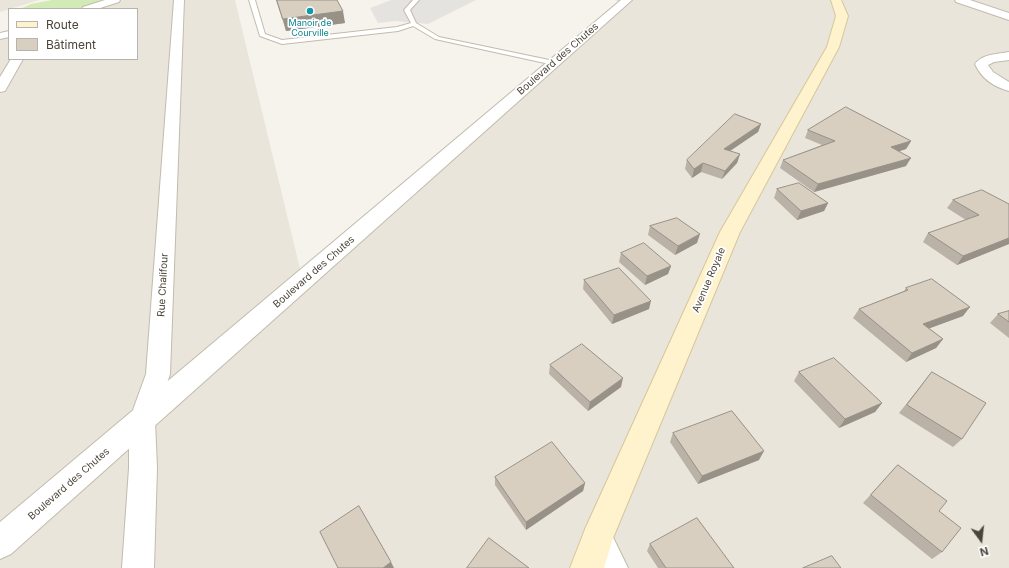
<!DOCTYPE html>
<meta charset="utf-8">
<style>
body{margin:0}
#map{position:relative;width:1009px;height:568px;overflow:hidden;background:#f6f3ec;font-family:Inter,sans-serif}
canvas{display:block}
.legend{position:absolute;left:8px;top:8px;width:130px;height:52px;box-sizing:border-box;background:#fff;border:1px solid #b7b4b0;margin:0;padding:5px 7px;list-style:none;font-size:12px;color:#4b4439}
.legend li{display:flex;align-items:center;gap:8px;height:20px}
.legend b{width:20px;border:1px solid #b7b4b0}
.north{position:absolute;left:961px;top:520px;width:40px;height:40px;-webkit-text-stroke:3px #fff;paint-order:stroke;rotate:165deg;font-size:11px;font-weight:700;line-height:16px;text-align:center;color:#4b4439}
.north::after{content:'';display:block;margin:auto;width:14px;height:18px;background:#4b4439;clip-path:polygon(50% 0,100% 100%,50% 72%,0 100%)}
</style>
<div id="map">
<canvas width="1009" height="568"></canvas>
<ul class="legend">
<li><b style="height:5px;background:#fff3cd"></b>Route</li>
<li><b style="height:11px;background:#d8cfc1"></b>Bâtiment</li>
</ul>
<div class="north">N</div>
</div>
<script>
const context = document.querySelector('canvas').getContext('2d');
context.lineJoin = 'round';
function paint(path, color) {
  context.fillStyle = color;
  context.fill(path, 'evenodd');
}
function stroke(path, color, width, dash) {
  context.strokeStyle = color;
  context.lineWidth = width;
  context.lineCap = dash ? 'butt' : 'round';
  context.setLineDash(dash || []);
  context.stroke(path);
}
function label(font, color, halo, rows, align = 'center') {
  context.font = font + ' Inter,sans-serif';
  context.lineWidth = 3.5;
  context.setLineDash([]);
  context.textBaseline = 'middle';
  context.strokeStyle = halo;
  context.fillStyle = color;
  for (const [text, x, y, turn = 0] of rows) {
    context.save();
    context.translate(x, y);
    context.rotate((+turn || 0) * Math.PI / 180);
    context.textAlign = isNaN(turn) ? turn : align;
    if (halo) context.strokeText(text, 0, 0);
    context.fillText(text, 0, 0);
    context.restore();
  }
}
const residential = new Path2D(`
 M0 0H39L0 12Z
 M114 0H235L302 277 620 3 615 0H1009V568H0V35L9 32V59H137V9H84Z`);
const green = new Path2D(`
 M52 0H105L79 9H20L31 4Z`);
const parking = new Path2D(`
 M391 0H476L428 24 396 21 378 23 370 8Z`);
const service = new Path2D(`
 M249 0H255L265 34 282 40 397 27 411 23 404 10 413 0H419L410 10 416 23 439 37 554 61 557 63 554 65 435 39 413 26 398 31 282 44 260 36Z`);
const minor = new Path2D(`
 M105 0H120L119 2 97 9H82L83 7Z
 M174 0H184L170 374 155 421 157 468 154 568H122L129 468V421L146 374Z
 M955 0H970L1009 13V20L956 2Z
 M9 31V37L0 39V33Z
 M1009 52V60L994 62 988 65 993 72 1009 82V91C994 87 981 78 975 64 982 54 998 54 1009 52Z
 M11 59H23L5 91 0 92V77Z
 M597 523 608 527 628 568H595L582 538 586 527Z`);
const tertiary = new Path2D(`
 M621 0H632L11 554 0 559V522Z`);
const secondary = new Path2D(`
 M831 0H841L848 16 839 47 740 232 613 538 604 568H570L586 527 720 232 827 47 836 16Z`);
const wall = new Path2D(`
 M276 0H337L345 23 286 31Z
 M761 124 758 132 730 151 740 154 737 163 722 179 701 172 692 178 685 169 687 160Z
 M808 130 911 141 906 149 900 151 906 166 814 192 780 168 783 160 822 145 805 138Z
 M777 189 828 203 824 211 797 220 774 198Z
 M953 200 1009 204V244L957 265 923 242 928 233 966 220 947 208Z
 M650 226 697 243 675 255 648 235Z
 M621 253 671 266 668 274 645 285 619 262Z
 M584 280 649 309 612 324 583 289Z
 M906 288 963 316 929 328 943 339 936 348 906 362 853 318 859 309 904 291Z
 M1009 311V338L990 323 998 314Z
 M550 365 621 387 588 411 549 374Z
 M799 372 882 403 875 412 839 428 794 381Z
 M932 372 962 439 953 447 899 413Z
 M673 433 759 460 698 484 670 442Z
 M898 465 939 511 942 552 932 559 863 503Z
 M495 477 585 483 583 491 526 530 495 485Z
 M650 544 734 568H658L647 551Z`);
const shadedWall = new Path2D(`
 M343 11 345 23 286 31 283 19Z
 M761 124 758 132 721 157 724 149Z
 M911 141 906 149 887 155 891 147Z
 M740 154 737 163 722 179 725 171Z
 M911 158 906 166 814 192 818 184Z
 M703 163 701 172 692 178 694 169Z
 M828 203 824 211 797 220 801 211Z
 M700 234 697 243 675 255 678 246Z
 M1009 238V244L957 265 963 256Z
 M671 266 668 274 645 285 647 276Z
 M651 301 649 309 612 324 614 315Z
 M970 307 963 316 917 333 923 324Z
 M943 339 936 348 906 362 912 353Z
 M623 378 621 387 588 411 590 402Z
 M882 403 875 412 839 428 845 419Z
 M764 451 759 460 698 484 702 476Z
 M585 483 583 491 526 530V522Z
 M391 562 394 568H383Z`);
const building = new Path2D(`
 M277 0H337L343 11 283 19Z
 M846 107 911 141 891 147 911 158 818 184 783 160 835 141 808 130Z
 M735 114 761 124 724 149 740 154 725 171 703 163 694 169 687 160Z
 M799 183 828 203 801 211 777 189Z
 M982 190 1009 204V238L963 256 928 233 979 215 953 200Z
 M677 218 700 234 678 246 650 226Z
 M644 243 671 266 647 276 621 253Z
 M619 268 651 301 614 315 584 280Z
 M932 279 970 307 923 324 943 339 912 353 859 309 908 290 906 288Z
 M1009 311V322L998 314Z
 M582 344 623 378 590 402 550 365Z
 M834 358 882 403 845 419 799 372Z
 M932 372 986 403 962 439 907 405Z
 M732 411 764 451 702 476 673 433Z
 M552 442 585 483 526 522 495 477Z
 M898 465 947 501 939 511 961 528 942 552 871 495Z
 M359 506 391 562 383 568H338L320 532Z
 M697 518 734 568H666L650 544Z
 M489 538 529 568H467Z
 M832 556 841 568H803Z`);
const markers = [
 [310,11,4,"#0f9aa8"]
];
const farCulturenames = [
 ["Manoir de",310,23],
 ["Courville",310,33]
];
const streetNames = [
 ["Boulevard des Chutes",558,59,-41],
 ["Boulevard des Chutes",314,272,-41],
 ["Avenue Royale",709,280,-67],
 ["Rue Chalifour",163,285,-87],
 ["Boulevard des Chutes",69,484,-41]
];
paint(residential, '#eae5da');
paint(green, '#d2eab5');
paint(parking, '#e5e3e0');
stroke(service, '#c2bbae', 2);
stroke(minor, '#c2bbae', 2);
stroke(tertiary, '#c2bbae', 2);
stroke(secondary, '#d6c79b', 2);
paint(service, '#fff');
paint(minor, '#fff');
paint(tertiary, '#fff');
paint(secondary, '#fff3cd');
paint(wall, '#bab2a6');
paint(shadedWall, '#979187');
paint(building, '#d8cfc1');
stroke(building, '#979187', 1);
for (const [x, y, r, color] of markers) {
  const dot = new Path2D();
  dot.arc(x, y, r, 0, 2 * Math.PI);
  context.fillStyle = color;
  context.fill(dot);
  stroke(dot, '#fff', 1.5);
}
label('9px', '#0d838f', '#fff', farCulturenames);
label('10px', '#4b4439', '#fff', streetNames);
</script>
